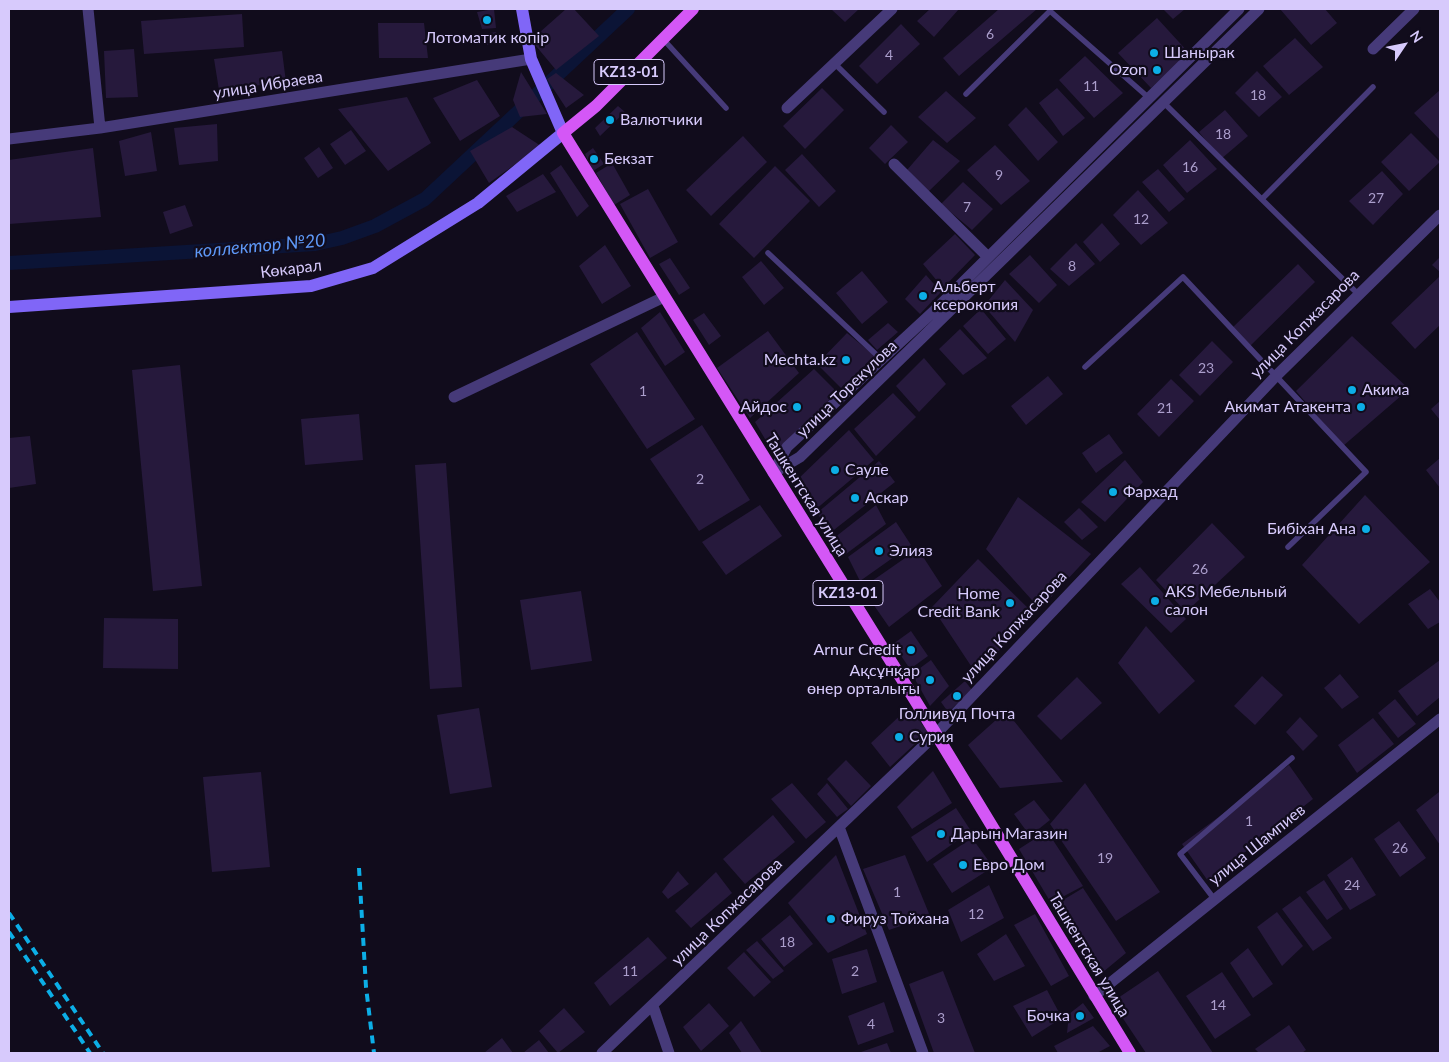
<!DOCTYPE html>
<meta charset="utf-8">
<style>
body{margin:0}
#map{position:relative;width:1449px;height:1062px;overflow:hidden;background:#110c1c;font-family:Lato,sans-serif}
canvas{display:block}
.frame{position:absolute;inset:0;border:10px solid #d7cafc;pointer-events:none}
.north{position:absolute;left:1379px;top:20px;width:50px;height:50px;-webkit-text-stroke:4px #110c1c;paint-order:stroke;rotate:56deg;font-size:14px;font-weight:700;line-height:20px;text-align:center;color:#d7cafc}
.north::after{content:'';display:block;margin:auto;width:18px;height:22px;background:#d7cafc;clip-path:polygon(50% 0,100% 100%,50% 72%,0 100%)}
</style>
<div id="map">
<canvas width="1449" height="1062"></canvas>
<div class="frame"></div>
<div class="north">N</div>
</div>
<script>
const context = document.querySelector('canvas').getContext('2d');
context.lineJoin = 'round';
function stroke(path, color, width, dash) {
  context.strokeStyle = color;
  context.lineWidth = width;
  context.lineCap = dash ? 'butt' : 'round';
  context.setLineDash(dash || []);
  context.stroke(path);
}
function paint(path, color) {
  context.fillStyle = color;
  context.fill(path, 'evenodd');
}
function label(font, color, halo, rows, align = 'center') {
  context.font = font + ' Lato,sans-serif';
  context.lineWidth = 4.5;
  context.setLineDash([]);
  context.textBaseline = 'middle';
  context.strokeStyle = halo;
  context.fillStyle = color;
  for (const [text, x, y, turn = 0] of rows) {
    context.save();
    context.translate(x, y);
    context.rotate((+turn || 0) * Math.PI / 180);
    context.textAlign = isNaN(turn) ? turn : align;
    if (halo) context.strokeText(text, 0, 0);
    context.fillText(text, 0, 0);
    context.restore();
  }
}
const canal = new Path2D(`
 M9 263 315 244 342 238 375 226 425 199 628 9`);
const building = new Path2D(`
 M494 9 496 28 482 29 477 12Z
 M566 9H574L599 36 556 70 531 40Z
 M831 9H859L845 22Z
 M930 9H959L934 37 917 21Z
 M999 9H1037L959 76 943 58Z
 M1163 9H1185L1173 19Z
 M1280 9H1325L1337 23 1311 45Z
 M242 14 244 47 144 54 141 21Z
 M1157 18 1189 53 1151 88 1118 53Z
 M378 23H424L428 58H379Z
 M901 24 920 44 877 84 859 66Z
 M496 32 499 43 487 45 484 34Z
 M1295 38 1323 67 1289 95 1263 66Z
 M134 49 138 97 106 98 104 51Z
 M282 51 286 82 219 90 214 59Z
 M1085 56 1123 93 1094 118 1059 80Z
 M1257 71 1282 97 1259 117 1235 93Z
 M521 72 547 114 520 117 513 100Z
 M556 73 584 95 566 108 547 79Z
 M477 80 500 116 460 141 433 98Z
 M822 88 844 110 805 149 783 126Z
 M1057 88 1085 118 1063 136 1039 103Z
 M1440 90V140L1414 113Z
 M946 91 976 118 947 143 918 117Z
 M407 97 431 143 388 171 338 109Z
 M618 106 625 112 600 136 595 128Z
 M1026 107 1058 142 1038 161 1008 125Z
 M1225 110 1248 136 1221 159 1199 132Z
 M217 124 218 161 179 165 174 128Z
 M891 125 908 142 885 164 869 148Z
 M512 127 541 146 489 183 470 151Z
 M351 130 366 151 345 165 330 144Z
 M151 132 157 171 125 176 119 141Z
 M1411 133 1440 162 1409 191 1381 162Z
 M743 136 767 162 711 216 686 190Z
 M933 140 960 161 928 192 907 170Z
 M1190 140 1217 169 1187 193 1163 165Z
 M995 145 1030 181 1001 205 967 170Z
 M319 147 333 168 318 178 304 158Z
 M93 148 101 217 9 224V160Z
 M593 148 604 164 593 171 585 154Z
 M802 154 836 191 819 207 785 170Z
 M612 163 630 195 614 205 596 173Z
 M561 165 589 206 577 217 550 173Z
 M775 166 810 201 754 258 719 224Z
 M1158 169 1185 199 1169 212 1142 182Z
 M1382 171 1403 194 1373 225 1349 201Z
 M543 174 556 192 517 212 506 196Z
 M963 182 993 209 972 230 941 204Z
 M648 189 678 242 650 258 620 204Z
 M1138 190 1168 223 1141 245 1113 215Z
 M185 205 193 226 170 234 163 212Z
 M1102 223 1120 244 1100 262 1083 242Z
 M955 234 975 255 943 288 923 264Z
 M1076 243 1095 264 1069 286 1050 269Z
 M605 245 631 286 602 304 579 266Z
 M1030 255 1057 285 1039 303 1009 274Z
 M1440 257V272L1432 265Z
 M670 258 690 288 679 295 659 264Z
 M761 261 784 288 764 305 742 277Z
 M1298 264 1315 282 1248 348 1230 330Z
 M862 271 888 302 862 324 836 293Z
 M926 275 941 292 920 314 905 299Z
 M1440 276V325L1415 349 1391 323Z
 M1005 280 1033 310 1015 342 984 306Z
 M981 309 1006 339 988 354 963 326Z
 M660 312 685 352 665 366 641 328Z
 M704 313 721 336 709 345 693 320Z
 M888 323 898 332 877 350 868 340Z
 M960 329 987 358 963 375 939 349Z
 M768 331 799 373 750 418 717 368Z
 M637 332 695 419 647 449 590 364Z
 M847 333 875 356 841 388 817 364Z
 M1352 336 1409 389 1343 446 1296 391Z
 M1212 341 1233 362 1200 396 1179 375Z
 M924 358 946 384 919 412 896 386Z
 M180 365 202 586 153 591 132 370Z
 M814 369 837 392 775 456 755 422Z
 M1048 376 1063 394 1026 425 1011 406Z
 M1171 379 1194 401 1159 437 1137 414Z
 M893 393 916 417 876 456 854 429Z
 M1440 401V420L1431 409Z
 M359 414 363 460 305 465 301 419Z
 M702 425 750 500 699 531 650 459Z
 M849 430 874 460 815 510 809 502 797 480Z
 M1109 434 1123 453 1096 473 1082 453Z
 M30 436 36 484 9 488V438Z
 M1440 458V488L1426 470Z
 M1125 460 1143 482 1105 522 1081 502Z
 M879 461 895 482 830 533 817 513Z
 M446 463 462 687 430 689 415 465Z
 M1365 495 1430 562 1359 624 1302 565Z
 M1018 497 1091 554 1040 609 986 549Z
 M760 505 782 536 726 575 702 542Z
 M876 505 886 524 846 554 834 538Z
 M1079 508 1098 527 1082 540 1064 522Z
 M896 522 911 545 860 581 848 557Z
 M1212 523 1245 557 1186 612 1156 580Z
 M918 549 942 586 889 627 862 588Z
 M978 559 1033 613 977 675 932 607Z
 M1140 567 1186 619 1171 633 1121 584Z
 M1430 589 1440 602V622L1428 629 1408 604Z
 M581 591 592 661 531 670 520 600Z
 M104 618 178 619V669L103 668Z
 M1146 626 1195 681 1159 714 1118 663Z
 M911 631 928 656 910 669 893 644Z
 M931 660 949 686 930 706 912 674Z
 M1440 660V697L1417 716 1398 691Z
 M1340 674 1359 697 1342 709 1324 688Z
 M1262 676 1283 695 1255 725 1234 706Z
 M1077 677 1102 703 1061 740 1037 716Z
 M965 681 972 690 948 712 941 702Z
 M1395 699 1416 724 1398 738 1378 713Z
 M909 707 928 732 890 767 871 743Z
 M479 708 492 787 450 794 437 715Z
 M1006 711 1063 782 1000 788 968 745Z
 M1300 717 1318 736 1303 751 1286 732Z
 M1373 718 1394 744 1357 773 1338 745Z
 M846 760 871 786 851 806 827 779Z
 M1289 765 1313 799 1208 881 1182 844Z
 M933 771 952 803 912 829 897 807Z
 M261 772 270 867 212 872 203 777Z
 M792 783 826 822 806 839 771 799Z
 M827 783 848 809 837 817 817 794Z
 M1085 783 1160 892 1116 921 1050 824Z
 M1439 792 1440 795V845L1416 810Z
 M1034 800 1050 820 1030 836 1014 814Z
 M956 808 971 831 927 862 911 837Z
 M773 815 795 842 745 884 723 859Z
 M1399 821 1426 858 1400 877 1374 839Z
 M1047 831 1083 886 1051 903 1019 849Z
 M972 838 993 867 952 893 933 864Z
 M836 855 867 934 828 953 788 903Z
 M905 855 930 916 889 930 863 869Z
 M1352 857 1376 895 1350 910 1327 875Z
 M678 871 689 884 668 899 662 892Z
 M716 872 732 893 691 928 675 911Z
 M1324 880 1343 909 1327 920 1306 892Z
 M989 885 1004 918 961 942 948 910Z
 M1083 888 1126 953 1097 977 1053 906Z
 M1300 896 1332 938 1313 951 1282 909Z
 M1277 912 1303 946 1282 966 1257 927Z
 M1035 914 1069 976 1051 986 1014 925Z
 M790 915 813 944 784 967 761 939Z
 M1006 934 1025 966 994 981 977 954Z
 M648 937 667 958 610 1006 594 983Z
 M757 941 784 971 773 979 746 950Z
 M1248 948 1273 984 1253 998 1230 963Z
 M867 949 877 982 842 994 832 959Z
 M744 952 771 982 754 997 727 968Z
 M943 971 975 1053H934L909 984Z
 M1158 971 1213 1053H1146L1112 1002Z
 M1222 972 1251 1015 1215 1039 1186 996Z
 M1047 990 1062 1018 1032 1037 1013 1006Z
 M884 1002 894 1032 858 1045 848 1016Z
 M709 1003 729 1026 701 1051 683 1027Z
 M1083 1003 1094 1018 1067 1033 1069 1014Z
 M564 1008 585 1032 558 1053 539 1031Z
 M741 1021 762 1053H742L729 1033Z
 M1289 1025 1306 1050 1302 1053H1259L1255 1049Z
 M1093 1026 1110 1046 1097 1053H1058L1054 1046Z
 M502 1038 513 1053H484Z
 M539 1040 549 1053H523Z
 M887 1043 891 1053H858Z`);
const lane = new Path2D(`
 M663 39 726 108
 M834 63 884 112
 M966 94 1050 11 1149 98
 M1163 102 1358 294
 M1262 199 1373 87
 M768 253 882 360
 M1085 367 1183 277 1366 472 1288 547
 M1215 900 1180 854 1292 758`);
const street = new Path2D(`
 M88 9 100 128
 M1373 49 1414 9
 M787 108 892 9
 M9 139 100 128 531 59
 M894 164 988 257
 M454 397 664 297
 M774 471 787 447 934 311 1239 9
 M773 473 800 457 1259 9
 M839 827 923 1053
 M1094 996 1440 719
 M653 1006 669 1053
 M602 1053 936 734 1276 376 1440 215`);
const secondary = new Path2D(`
 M9 307 311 286 373 268 478 203 563 133 531 59 522 9`);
const primary = new Path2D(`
 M693 9 596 106 563 133 936 734 1130 1053`);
const rail = new Path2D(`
 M359 868 366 987 374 1053
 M9 913 103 1053
 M9 932 90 1053`);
const markers = [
 [487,20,5,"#0caee6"],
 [1154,53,5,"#0caee6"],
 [1157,70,5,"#0caee6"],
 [610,120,5,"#0caee6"],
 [594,159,5,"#0caee6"],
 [923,296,5,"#0caee6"],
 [846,360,5,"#0caee6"],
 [1352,390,5,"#0caee6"],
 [797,407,5,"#0caee6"],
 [1361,407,5,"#0caee6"],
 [835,470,5,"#0caee6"],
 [1113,492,5,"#0caee6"],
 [855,498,5,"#0caee6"],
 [1366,529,5,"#0caee6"],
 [879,551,5,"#0caee6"],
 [1155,601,5,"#0caee6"],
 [1010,603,5,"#0caee6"],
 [911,650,5,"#0caee6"],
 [930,680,5,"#0caee6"],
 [957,696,5,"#0caee6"],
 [899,737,5,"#0caee6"],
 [941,834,5,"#0caee6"],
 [963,865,5,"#0caee6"],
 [831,919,5,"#0caee6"],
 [1080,1016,5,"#0caee6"]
];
const numberNames = [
 ["6",990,34],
 ["4",889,55],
 ["11",1091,86],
 ["18",1258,95],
 ["18",1223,134],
 ["16",1190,167],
 ["9",999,175],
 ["27",1376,198],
 ["7",967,207],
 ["12",1141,219],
 ["8",1072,266],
 ["23",1206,368],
 ["1",643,391],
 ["21",1165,408],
 ["2",700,479],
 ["26",1200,569],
 ["1",1249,821],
 ["26",1400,848],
 ["19",1105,858],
 ["24",1352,885],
 ["1",897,892],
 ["12",976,914],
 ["18",787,942],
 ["11",630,971],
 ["2",855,971],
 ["14",1218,1005],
 ["3",941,1018],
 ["4",871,1024]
];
const shields = [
 [629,72,70],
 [848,593,70]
];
const shieldNames = [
 ["KZ13-01",629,72],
 ["KZ13-01",848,593]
];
const poiNames = [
 ["Лотоматик копір",487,38,"center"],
 ["Шанырак",1164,53],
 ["Ozon",1147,70,"right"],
 ["Валютчики",620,120],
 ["Бекзат",604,159],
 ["Альберт",933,287],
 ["ксерокопия",933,305],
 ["Mechta.kz",836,360,"right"],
 ["Акима",1362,390],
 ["Айдос",787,407,"right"],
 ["Акимат Атакента",1351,407,"right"],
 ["Сауле",845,470],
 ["Фархад",1123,492],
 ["Аскар",865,498],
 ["Бибіхан Ана",1356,529,"right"],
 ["Элияз",889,551],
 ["AKS Мебельный",1165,592],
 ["салон",1165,610],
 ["Home",1000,594,"right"],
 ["Credit Bank",1000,612,"right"],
 ["Arnur Credit",901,650,"right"],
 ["Ақсұнқар",920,671,"right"],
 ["өнер орталығы",920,689,"right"],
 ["Голливуд Почта",957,714,"center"],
 ["Сурия",909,737],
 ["Дарын Магазин",951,834],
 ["Евро Дом",973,865],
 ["Фируз Тойхана",841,919],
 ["Бочка",1070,1016,"right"]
];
const streetNames = [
 ["улица Ибраева",268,85,-9],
 ["Көкарал",291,269,-7],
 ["улица Копжасарова",1305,324,-45],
 ["улица Торекулова",847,389,-44],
 ["Ташкентская улица",806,495,58],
 ["улица Копжасарова",1014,627,-47],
 ["улица Шампиев",1257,845,-39],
 ["улица Копжасарова",727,912,-44],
 ["Ташкентская улица",1089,955,59]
];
const waterNames = [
 ["коллектор №20",260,246,-5]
];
stroke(canal, '#0b1436', 14);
paint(building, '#26193c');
stroke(lane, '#463a79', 5.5);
stroke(street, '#463a79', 11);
stroke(secondary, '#8066f7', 12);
stroke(primary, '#d457f6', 12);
stroke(rail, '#0caee6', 4, [8, 6]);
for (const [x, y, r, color] of markers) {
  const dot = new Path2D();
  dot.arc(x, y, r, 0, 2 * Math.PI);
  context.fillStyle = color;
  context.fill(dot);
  stroke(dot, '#110c1c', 2);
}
label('14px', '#ab9ecc', null, numberNames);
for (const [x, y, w] of shields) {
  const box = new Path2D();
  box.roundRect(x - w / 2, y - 12.5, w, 25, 4);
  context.fillStyle = '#110c1c';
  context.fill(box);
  stroke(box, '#d7cafc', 1);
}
label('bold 15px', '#d7cafc', null, shieldNames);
label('16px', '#d7cafc', '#110c1c', poiNames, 'left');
label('16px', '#d7cafc', '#110c1c', streetNames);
label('italic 18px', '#5e98f7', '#110c1c', waterNames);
</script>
